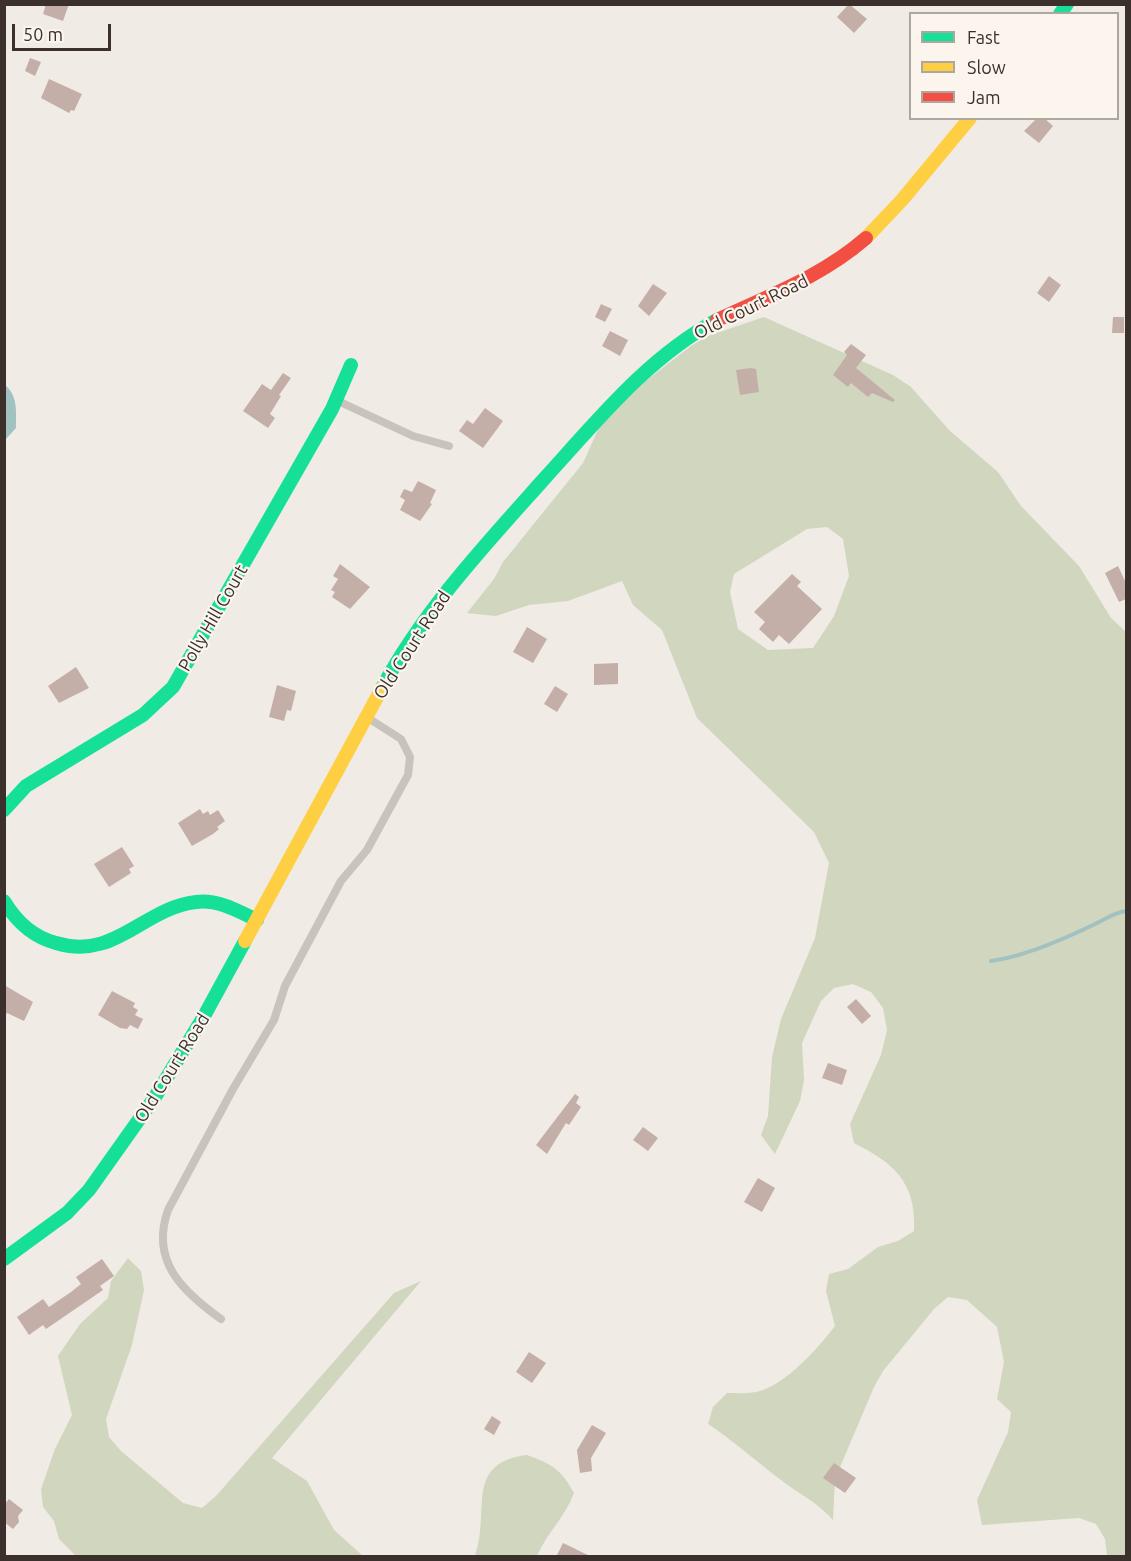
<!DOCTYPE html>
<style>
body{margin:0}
#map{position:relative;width:1131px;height:1561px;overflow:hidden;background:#f0ebe5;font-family:Ubuntu,sans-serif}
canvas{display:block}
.frame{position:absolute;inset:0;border:6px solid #3b302b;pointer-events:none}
.legend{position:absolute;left:909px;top:12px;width:210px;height:108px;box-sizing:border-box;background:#fbf5ee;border:2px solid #aea6a0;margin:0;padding:8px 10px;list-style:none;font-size:18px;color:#3b302b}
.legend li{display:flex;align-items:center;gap:12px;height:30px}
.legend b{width:30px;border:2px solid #aea6a0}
.scale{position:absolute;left:12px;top:24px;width:99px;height:27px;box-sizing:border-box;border:3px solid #3b302b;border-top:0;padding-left:8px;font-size:18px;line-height:21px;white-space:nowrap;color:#3b302b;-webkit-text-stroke:4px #fbf5ee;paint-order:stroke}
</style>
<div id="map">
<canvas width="1131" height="1561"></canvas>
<div class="frame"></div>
<ul class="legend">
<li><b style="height:8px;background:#16e098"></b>Fast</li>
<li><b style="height:8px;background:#ffcf43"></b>Slow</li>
<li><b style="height:8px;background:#f24e42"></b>Jam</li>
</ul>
<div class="scale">50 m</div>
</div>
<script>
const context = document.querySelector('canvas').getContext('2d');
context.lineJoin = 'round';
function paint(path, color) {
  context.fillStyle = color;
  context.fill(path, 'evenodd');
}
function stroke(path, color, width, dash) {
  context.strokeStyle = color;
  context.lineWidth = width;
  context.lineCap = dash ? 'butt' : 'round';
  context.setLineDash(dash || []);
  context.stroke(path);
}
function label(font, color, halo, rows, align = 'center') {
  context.font = font + ' Ubuntu,sans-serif';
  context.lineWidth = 4.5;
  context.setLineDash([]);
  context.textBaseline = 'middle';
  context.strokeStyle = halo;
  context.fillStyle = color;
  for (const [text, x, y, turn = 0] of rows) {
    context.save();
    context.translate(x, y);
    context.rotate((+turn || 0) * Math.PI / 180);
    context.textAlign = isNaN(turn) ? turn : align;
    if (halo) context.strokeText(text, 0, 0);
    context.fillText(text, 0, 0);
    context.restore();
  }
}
const green = new Path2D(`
 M764 317 893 375 911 387 950 431 998 472 1021 506 1079 566 1111 618 1126 632V1556H1107L1105 1539 1096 1524 1079 1518 982 1525 977 1500 1008 1432 1011 1412 997 1399 1004 1362 997 1327 967 1300 948 1297 934 1309 883 1371 874 1387 835 1479 833 1520C820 1505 805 1497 789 1486 761 1466 737 1443 708 1424L713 1407 727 1393C737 1393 751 1394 760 1391 786 1384 819 1347 835 1326L826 1291 829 1274 848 1269 878 1247 898 1241 914 1231C916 1182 895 1164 854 1143L850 1124 881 1055 887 1030 883 1008 871 992 853 984 834 988 821 1001 802 1043 804 1080 800 1101 775 1154 761 1135 768 1116 772 1057 781 1019 815 938 829 863 814 832 697 718 662 630 633 605 622 581 568 601 529 605 496 616 467 613 494 579 503 562 583 463 601 423 612 407 691 346 708 336ZM827 527 843 539 849 576 834 616 813 648 768 650 738 629 730 592 734 574 807 529Z
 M128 1258 141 1271 144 1290 132 1345 106 1419 109 1437 121 1451 183 1503 202 1508 216 1496 394 1293 421 1281 272 1458 307 1481 334 1530 363 1556H76L59 1539 54 1521 43 1507 41 1489 55 1449 72 1415 58 1356 80 1324 108 1298 111 1281Z
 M527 1455C552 1464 562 1470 574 1493 565 1517 547 1533 537 1556H475C491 1512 463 1463 527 1455Z`);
const water = new Path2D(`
 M5 385C18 396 16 411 16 428L5 440Z`);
const stream = new Path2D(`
 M991 961C1022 957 1064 939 1093 925 1105 920 1112 913 1126 911`);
const building = new Path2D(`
 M46 4H69L63 21 43 14Z
 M849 4 867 19 854 33 837 17Z
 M30 58 41 62 35 76 25 71Z
 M49 79 82 94 74 111 71 110 69 113 41 98Z
 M1037 118H1044L1053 126 1039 143 1024 131Z
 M1049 276 1061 285 1049 302 1037 293Z
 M653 284 667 293 649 316 638 306Z
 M601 304 612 309 605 322 595 317Z
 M1113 317H1124V333H1112Z
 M610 331 628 340 620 356 602 346Z
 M851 344 866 355 856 368 895 400 893 402 872 393 868 397 851 383 848 387 833 375 847 355 844 352Z
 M751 368 756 369 759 392 740 395 736 370Z
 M283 373 291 378 279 395 281 396 270 414 275 418 268 428 243 411 262 384 271 390Z
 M485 408 503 421 483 448 459 431 467 420 473 424Z
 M418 481 436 490 430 503 432 504 420 521 400 510 405 500 400 497 404 489 412 492Z
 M340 564 370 587 350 609 332 597 335 592 331 590 338 579 333 576Z
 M1118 566 1126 583V599L1119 602 1105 573Z
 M792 574 801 582 797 586 822 609 789 644 779 635 773 642 759 629 765 622 754 612Z
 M527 627 547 639 533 663 513 652Z
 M618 663V684L594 685V664Z
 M76 667 89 688 59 703 48 686Z
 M277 685 296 691 291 711 287 710 284 721 269 717Z
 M555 686 568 694 557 712 544 704Z
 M200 809 203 814 208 811 210 815 218 810 225 821 217 827 219 829 213 834 192 846 178 823Z
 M122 847 134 866 129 869 131 873 109 887 94 864Z
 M4 985 33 1002 24 1021 7 1013 4 1018Z
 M112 991 135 1003 133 1007 138 1010 135 1015 143 1019 138 1029 130 1025 127 1029 120 1028 98 1015Z
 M856 999 871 1016 862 1024 847 1007Z
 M828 1063 847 1070 842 1085 822 1078Z
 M575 1094 579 1097 576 1103 581 1107 569 1125 566 1123 547 1154 536 1145Z
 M643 1127 658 1138 648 1151 633 1140Z
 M758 1178 775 1188 762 1212 744 1202Z
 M102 1259 114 1276 100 1286 103 1290 46 1329 43 1325 29 1335 17 1317 43 1299 49 1307 71 1292 81 1284 76 1277Z
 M529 1352 546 1363 532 1383 516 1372Z
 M492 1416 501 1422 494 1435 484 1429Z
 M592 1425 606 1433 591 1458 592 1471 580 1473 577 1450Z
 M834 1463 856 1478 845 1493 823 1478Z
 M9 1499 23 1510 18 1516 19 1522 13 1529 4 1522V1505Z
 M563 1543 592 1557H556Z`);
const lane = new Path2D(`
 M338 401 413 436 449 446
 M221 1319C182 1291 150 1261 168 1210L233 1089 274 1020 285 986 341 881 367 850 408 775 410 757 401 739 368 718`);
const fast = new Path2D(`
 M1060 14 1067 4
 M382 688C424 610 485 545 544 479 597 421 647 358 717 320
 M4 810 26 786 143 715 173 687 332 409 351 365
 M4 901C16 921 33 937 56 943 115 961 143 908 196 902 218 899 238 911 257 920
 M4 1259 67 1213 89 1190 155 1097 203 1018 245 941`);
const slow = new Path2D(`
 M866 238 902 200 970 118
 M245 941 382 688`);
const jam = new Path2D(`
 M717 320C770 295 821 277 866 238`);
const streetNames = [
 ["Old Court Road",751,307,-26],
 ["Polly Hill Court",213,618,-60],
 ["Old Court Road",412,645,-57],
 ["Old Court Road",172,1068,-58]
];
paint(green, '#d1d6bf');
paint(water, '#a1c2c1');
stroke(stream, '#a1c2c1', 4);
paint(building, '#c3afa7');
stroke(lane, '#c9c3be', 8);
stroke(fast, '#16e098', 14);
stroke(slow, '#ffcf43', 14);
stroke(jam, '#f24e42', 14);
label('18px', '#3b302b', '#fbf5ee', streetNames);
</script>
